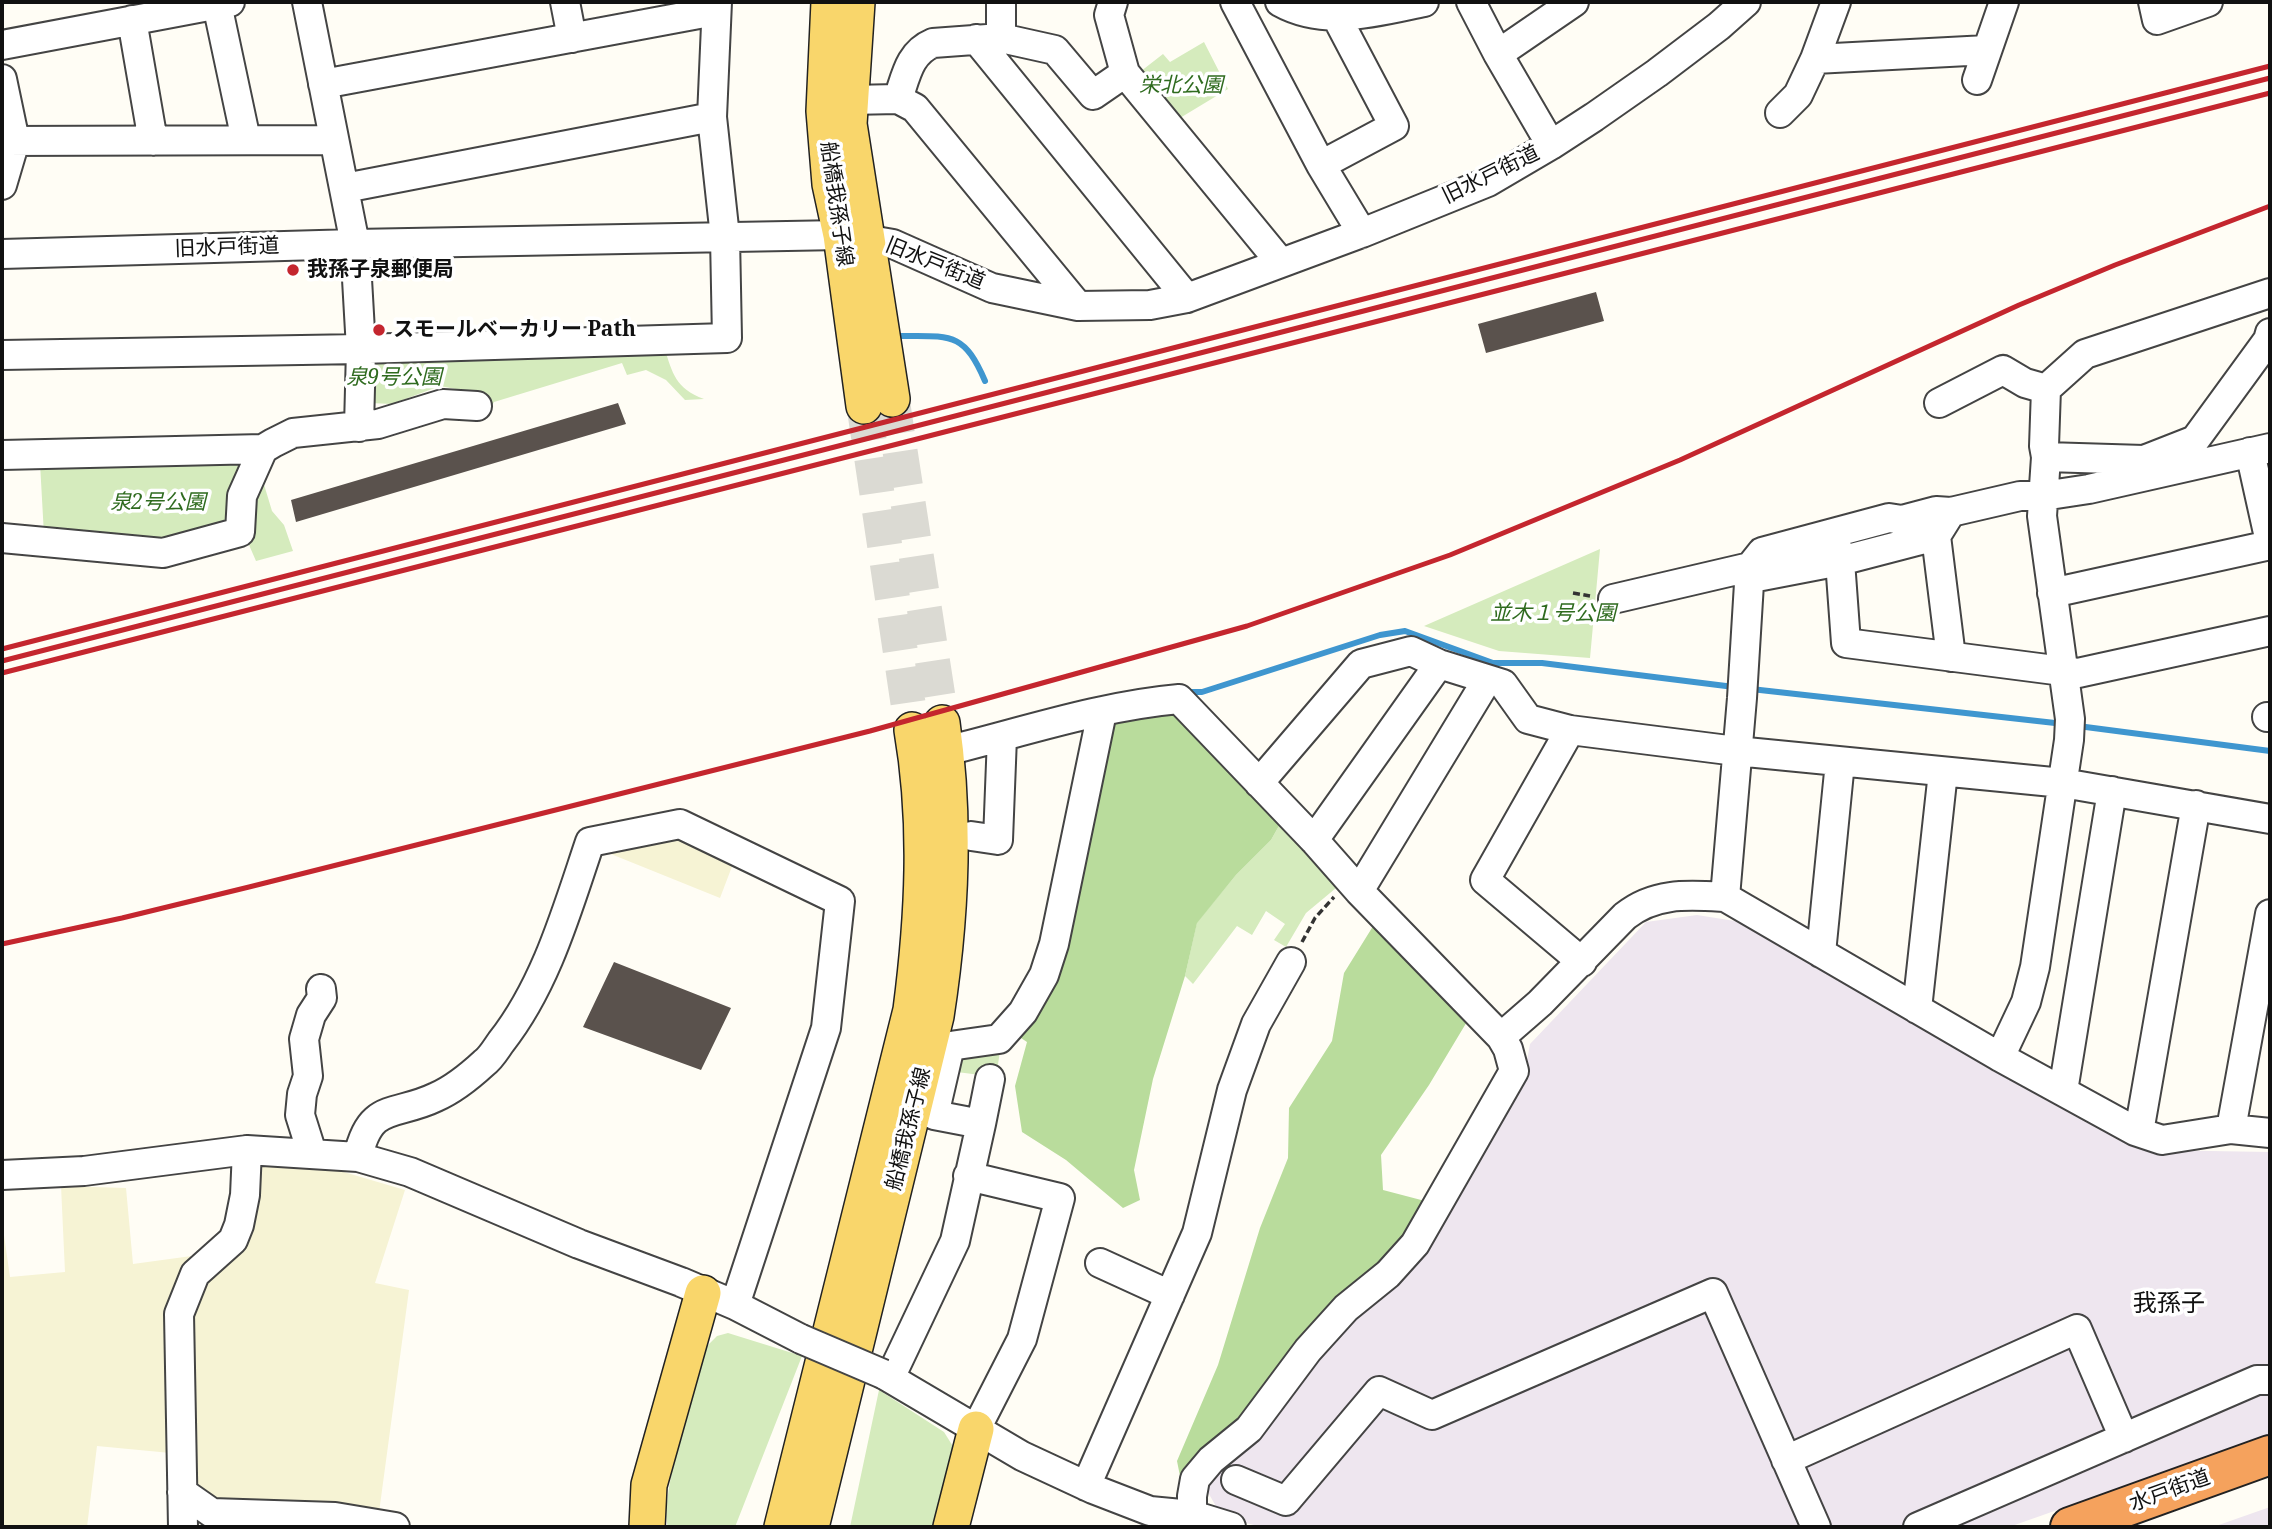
<!DOCTYPE html>
<meta charset="utf-8">
<style>
body{margin:0}
#map{position:relative;width:2272px;height:1529px;overflow:hidden;background:#fffdf5;font-family:"Noto Serif",serif}
canvas{display:block}
.frame{position:absolute;inset:0;border:4px solid #111;pointer-events:none}
</style>
<div id="map">
<canvas width="2272" height="1529"></canvas>
<div class="frame"></div>
</div>
<script>
const context = document.querySelector('canvas').getContext('2d');
context.lineJoin = 'round';
function paint(path, color) {
  context.fillStyle = color;
  context.fill(path, 'evenodd');
}
function stroke(path, color, width, dash) {
  context.strokeStyle = color;
  context.lineWidth = width;
  context.lineCap = dash ? 'butt' : 'round';
  context.setLineDash(dash || []);
  context.stroke(path);
}
function label(font, color, halo, rows, align = 'center') {
  context.font = font + ' "Noto Serif","Noto Sans JP",serif';
  context.lineWidth = 7;
  context.setLineDash([]);
  context.textBaseline = 'middle';
  context.strokeStyle = halo;
  context.fillStyle = color;
  for (const [text, x, y, turn = 0] of rows) {
    context.save();
    context.translate(x, y);
    context.rotate((+turn || 0) * Math.PI / 180);
    context.textAlign = isNaN(turn) ? turn : align;
    if (halo) context.strokeText(text, 0, 0);
    context.fillText(text, 0, 0);
    context.restore();
  }
}
const industrial = new Path2D(`
 M1697 915 1735 921 2150 1150 2270 1152V1435L2009 1527H1262L1222 1517 1205 1487 1525 1072 1530 1044 1646 922Z
 M2270 1507V1527H2213Z`);
const farmland = new Path2D(`
 M683 832 736 856 720 898 596 848Z
 M284 1164 337 1170 405 1190 375 1283 409 1290 378 1520 197 1504 181 1454 97 1446 87 1527H2V1221L10 1277 65 1272 61 1186 126 1188 133 1264 221 1252 254 1166Z`);
const green = new Path2D(`
 M1204 42 1228 89 1175 121 1136 75 1163 54 1170 62Z
 M664 347C673 374 675 388 704 399L685 400 666 380 646 370 627 375 622 363 494 402 490 409 481 406 461 390 440 386 392 404 370 403 375 355Z
 M241 459 245 466 234 521 161 545 44 535 40 463Z
 M259 468 272 511 284 525 293 551 256 561 246 538Z
 M1600 549 1590 658 1499 651 1424 626Z
 M1284 817 1342 883 1306 913 1286 947 1274 940 1285 924 1266 911 1252 935 1237 926 1193 984 1185 976 1197 922 1236 875 1271 840Z
 M1001 1045 996 1077 949 1071 953 1053Z
 M728 1333 802 1356 735 1527H668C659 1494 696 1386 706 1347L717 1336Z
 M879 1390 944 1432 954 1448 937 1527H850Z`);
const forest = new Path2D(`
 M1181 709 1284 817 1271 840 1236 875 1197 923 1185 976 1153 1079 1134 1170 1140 1200 1123 1208 1066 1160 1022 1132 1015 1086 1027 1042 1012 1032 1027 1017 1107 720Z
 M1375 923 1468 1020 1429 1085 1381 1155 1383 1190 1425 1201 1405 1241 1181 1481 1177 1461 1218 1365 1260 1228 1288 1158 1289 1108 1332 1041 1344 973Z`);
const stream = new Path2D(`
 M901 336C951 336 964 332 985 381
 M1751 689 2064 724
 M1184 692H1202L1380 635 1405 631 1493 663H1542L1734 687
 M2078 726 2270 751`);
const building = new Path2D(`
 M1596 292 1604 321 1486 353 1478 324Z
 M618 403 626 424 296 522 291 500Z
 M614 962 731 1008 701 1070 583 1027Z`);
const majorTunnel = new Path2D(`
 M892 399 942 723
 M864 406 912 730`);
const path = new Path2D(`
 M1573 593 1590 596
 M1302 942 1315 918 1334 897`);
const minor = new Path2D(`
 M307 2 355 244 361 349 359 427
 M565 2 572 38
 M1113 2 1109 15 1125 73 1281 263
 M1235 2 1321 165 1362 233
 M1280 2C1325 27 1376 12 1424 2
 M1471 2 1498 54 1551 145
 M1836 2 1815 59 1987 50
 M2153 2 2157 20 2208 2
 M217 4 246 140
 M132 20 153 141
 M1001 38V2
 M976 39 1187 298
 M2 45 230 2
 M1498 54 1574 2
 M2 79 15 141 2 185
 M1977 80 2004 2
 M323 84 715 11
 M849 100 898 99
 M1780 113 1798 95 1815 59
 M2 141 334 140
 M1321 165 1394 126 1336 16
 M345 188 712 117
 M2 254 355 244 841 235 893 244 992 288 1078 306 1150 305 1187 298 1362 233 1488 182 1551 145 1594 117 1657 73 1719 26 1746 2
 M1078 306 915 108 898 99C906 76 909 53 933 43L1001 38 1055 50 1093 95 1125 73
 M2 355 361 349 727 338 725 237 712 117 717 2
 M1939 403 2003 370 2025 383 2046 389
 M2250 452 2270 542
 M2 455 263 449
 M2046 457 2144 460 2195 440 2268 340 2270 333
 M1834 534 1840 561 1846 643 2078 673 2270 631
 M1936 536 1951 657
 M2 538 163 553 240 532 242 496 263 449 273 443 293 433 378 424 443 404 477 406
 M2052 593 2270 545
 M1613 599 1750 567 1762 576 1840 561 1936 536 1951 512
 M2267 717H2270
 M1570 730 1485 880 1582 962
 M946 751C1023 732 1100 706 1179 699L1314 840 1359 891 1501 1037 1508 1049 1514 1071 1415 1244 1388 1274 1346 1308 1308 1350 1249 1429 1211 1460 1195 1479 1192 1496V1515
 M1259 783 1361 664 1411 651 1439 664 1503 684 1528 719 1570 730 1736 751 2063 783 2270 819
 M971 836 998 840 1002 737
 M1314 840 1439 664
 M1359 891 1487 680
 M1725 897 1742 698 1750 567 1762 552 1889 518 1902 520 1936 511 1951 512 2020 496H2043L2089 489 2270 448
 M1821 953 1840 762
 M1917 1009 1943 772
 M1501 1037 1540 1003 1625 916C1655 892 1688 895 1725 897L2000 1057 2135 1131 2162 1140 2231 1129 2270 1133
 M2000 1057 2026 1002 2035 967 2069 740 2070 719 2042 516 2046 457 2044 446 2046 389 2085 354 2270 293
 M2063 1091 2112 791
 M981 1124 990 1079
 M2231 1129 2270 914
 M2139 1132 2196 805
 M312 1153 300 1115 302 1094 308 1076 304 1039 311 1015 322 998 321 989
 M358 1157C370 1101 395 1117 436 1097 452 1090 471 1075 484 1063 491 1058 496 1049 501 1042 546 985 567 910 590 842L680 824 840 901 826 1028 735 1305
 M2 1175 84 1171 247 1150 358 1157 410 1172 579 1244 681 1282 735 1305 801 1339
 M968 1176 1060 1198 1022 1339 976 1429
 M1100 1263 1170 1295
 M883 1374 1022 1456 1093 1489 1150 1511 1192 1515 1231 1527
 M890 1378 955 1241 981 1124 934 1115 950 1046 999 1039 1023 1012 1044 975 1054 944 1102 712
 M1786 1460 2077 1329 2124 1438
 M1236 1480 1286 1501 1379 1391 1432 1415 1713 1293 1816 1527
 M1086 1486 1197 1233 1232 1090 1256 1024 1291 962
 M182 1492 212 1513 335 1517 395 1527
 M183 1527 179 1314 195 1274 233 1240 239 1225 245 1195 247 1150
 M1918 1527 2257 1380H2270`);
const major = new Path2D(`
 M829 2 824 111 830 184 841 235 864 406
 M857 2 849 124 892 399
 M647 1527 649 1485 703 1293
 M782 1527 911 1010C923 917 928 823 912 730
 M811 1527 936 1016C951 919 956 820 942 723
 M951 1527 976 1429`);
const highway = new Path2D(`
 M2070 1527 2270 1455`);
const rail = new Path2D(`
 M2 649 2270 66
 M2 661 2270 78
 M2 673 2270 93
 M2 944 122 918 249 887 870 731 1247 626 1450 555 1680 460 2019 305 2115 265 2270 206`);
const minorBridge = new Path2D(`
 M801 1339 883 1374`);
const markers = [
 [293,270,7,"#c4262e"],
 [379,330,7,"#c4262e"]
];
const parkNames = [
 ["栄北公園",1181,86],
 ["泉9号公園",394,378],
 ["泉2号公園",158,503],
 ["並木１号公園",1553,614]
];
const streetNames = [
 ["旧水戸街道",1491,175,-26],
 ["船橋我孫子線",836,204,82],
 ["旧水戸街道",227,248,-2],
 ["旧水戸街道",935,264,22],
 ["船橋我孫子線",909,1129,-76],
 ["水戸街道",2170,1491,-20]
];
const poiNames = [
 ["我孫子泉郵便局",307,270],
 ["スモールベーカリー Path",393,330]
];
const quarterNames = [
 ["我孫子",2169,1304]
];
paint(industrial, '#eee6ef');
paint(farmland, '#f6f3d4');
paint(green, '#d5ebbd');
paint(forest, '#b9dc9c');
stroke(stream, '#3f96cf', 6);
paint(building, '#5a524d');
stroke(majorTunnel, '#dbdad3', 35, [35, 18]);
stroke(minor, '#444', 32);
stroke(major, '#222', 38);
stroke(highway, '#222', 42);
stroke(path, '#333', 3.5, [7, 3.5]);
stroke(minor, '#fff', 28);
stroke(major, '#f9d66b', 35);
stroke(highway, '#f5a25d', 38);
stroke(rail, '#c4262e', 5);
stroke(minorBridge, '#444', 32, []);
stroke(minorBridge, '#fff', 28);
for (const [x, y, r, color] of markers) {
  const dot = new Path2D();
  dot.arc(x, y, r, 0, 2 * Math.PI);
  context.fillStyle = color;
  context.fill(dot);
  stroke(dot, '#fff', 2.5);
}
label('italic 21px', '#2f6b1f', '#fff', parkNames);
label('21px', '#111', '#fff', streetNames);
label('bold 21px', '#111', '#fff', poiNames, 'left');
label('24px', '#111', '#fff', quarterNames);
</script>
